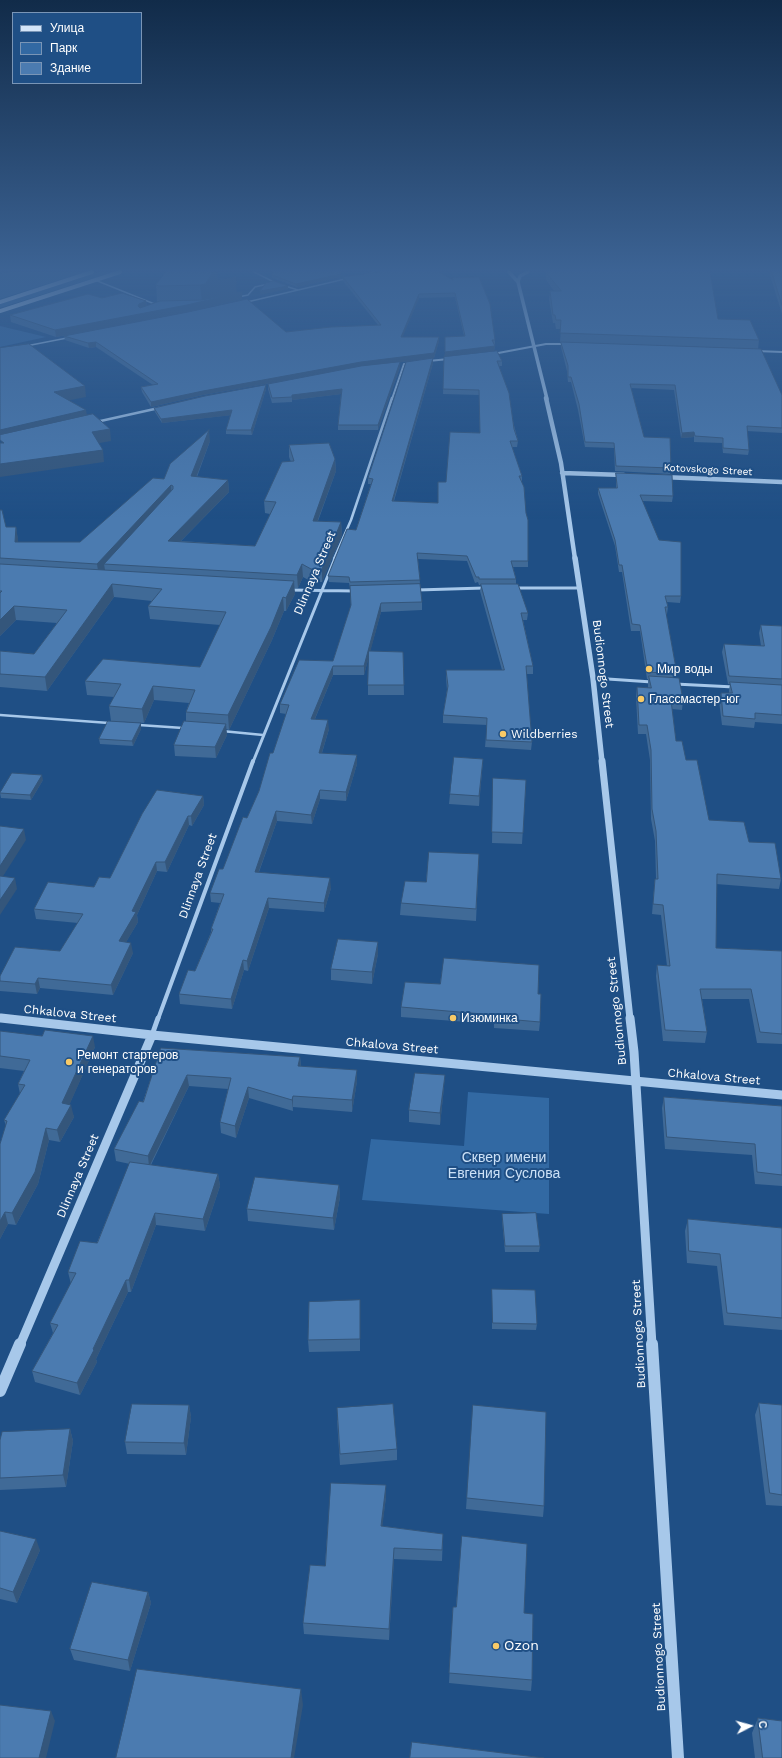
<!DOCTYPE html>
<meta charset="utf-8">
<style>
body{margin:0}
#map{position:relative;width:782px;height:1758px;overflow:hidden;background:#1f4f85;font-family:"Work Sans",sans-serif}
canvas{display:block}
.legend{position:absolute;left:12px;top:12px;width:130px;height:72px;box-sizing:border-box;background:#1f4f85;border:1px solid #7995b6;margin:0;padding:5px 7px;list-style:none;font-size:12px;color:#fff}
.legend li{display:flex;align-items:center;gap:8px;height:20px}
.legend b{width:20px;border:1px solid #7995b6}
.north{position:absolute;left:730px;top:1706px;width:40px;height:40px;-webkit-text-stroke:3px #1f4f85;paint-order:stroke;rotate:84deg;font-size:11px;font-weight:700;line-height:16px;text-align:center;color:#fff}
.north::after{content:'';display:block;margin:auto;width:14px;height:18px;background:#fff;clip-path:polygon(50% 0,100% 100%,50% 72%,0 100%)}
</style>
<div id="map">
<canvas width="782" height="1758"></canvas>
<ul class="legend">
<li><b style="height:5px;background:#d2e4f8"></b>Улица</li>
<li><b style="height:11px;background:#3269a3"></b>Парк</li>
<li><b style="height:11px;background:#4b7bb0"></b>Здание</li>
</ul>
<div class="north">С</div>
</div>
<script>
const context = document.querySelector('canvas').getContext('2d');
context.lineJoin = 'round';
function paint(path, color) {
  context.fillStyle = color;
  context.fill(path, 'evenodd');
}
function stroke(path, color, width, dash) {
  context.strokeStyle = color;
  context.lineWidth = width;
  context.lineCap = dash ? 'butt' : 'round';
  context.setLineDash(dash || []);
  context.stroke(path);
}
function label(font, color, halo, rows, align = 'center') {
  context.font = font + ' "Work Sans",sans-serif';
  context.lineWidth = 4;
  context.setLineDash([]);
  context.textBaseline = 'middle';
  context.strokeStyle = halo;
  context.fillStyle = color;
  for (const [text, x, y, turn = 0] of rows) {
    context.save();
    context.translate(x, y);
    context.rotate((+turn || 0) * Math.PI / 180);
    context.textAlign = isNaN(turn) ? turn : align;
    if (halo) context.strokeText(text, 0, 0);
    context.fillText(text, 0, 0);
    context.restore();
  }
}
const green = new Path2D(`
 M8 272H85L0 299V274Z
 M99 272H113L0 308V304Z
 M0 326 46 337 0 347Z
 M468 1092 549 1098V1214L362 1200 371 1139 464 1146Z`);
const serviceFar1 = new Path2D(`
 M254 272 274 282
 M364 275 374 272
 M95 280 157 305
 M285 286 298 290
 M238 297 248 295 255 287 268 284
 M247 302 345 279
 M26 346 67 338`);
const service = new Path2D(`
 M0 715 109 723
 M139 725 183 728
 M222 731 263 735`);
const minorFar4 = new Path2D(`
 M756 351 782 352
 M493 354 546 344H566
 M428 361 449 359
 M392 399 404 364`);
const minorFar3 = new Path2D(`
 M96 422 159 408
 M334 559 351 520 392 398`);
const minorFar2 = new Path2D(`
 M515 588H580
 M289 590 355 591
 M417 590 484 588
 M593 678 652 682
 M675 684 734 687
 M253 762 335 558`);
const minorFar1 = new Path2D(`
 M158 1019 253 761`);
const minor = new Path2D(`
 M152 1035 158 1018`);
const tertiaryFar5 = new Path2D(`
 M509 272 518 282 547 399
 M518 282 520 276 528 272`);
const tertiaryFar4 = new Path2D(`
 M546 398 561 463 575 559
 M562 473 624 475
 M662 477 782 482`);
const tertiaryFar3 = new Path2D(`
 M575 558 593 678 602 762`);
const tertiaryFar2 = new Path2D(`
 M602 761 630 1019
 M0 1018 10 1019`);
const tertiaryFar1 = new Path2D(`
 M1 1018 152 1035 782 1095
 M630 1018 634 1052 652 1345
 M20 1345 152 1035`);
const tertiary = new Path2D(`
 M652 1344 678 1758
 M0 1391 20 1344`);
const secondary = new Path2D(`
 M0 302 92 272
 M0 311 120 272`);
const wall = new Path2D(`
 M166 272H217L218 280 237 293 242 292V299L188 312 56 337 11 322 10 315 102 298 146 301 147 306 157 302 156 285Z
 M439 272 495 340V345H494L495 346 494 351 444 357 464 336 455 297 419 298 402 337 439 341 434 358 361 367 203 395 151 407 142 392 141 387 153 385 96 347 89 348 65 340 64 336 286 332 378 325 343 281V277Z
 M546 272 718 319 759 340 758 349 560 342 561 329H556L555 323H553L549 299 550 291H554L546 280Z
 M769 272H782V314Z
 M272 275 341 277 297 287 272 278Z
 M561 342 782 395V433L747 431 749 450 748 455 723 453 722 443 694 442V437L681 438 674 390 631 388 644 437 671 468 670 474 615 471 614 448 585 447 578 410 571 382H568L567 371 561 347Z
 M444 357 502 361V366H499L518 441 517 447H512L522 476V482H521L528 561V567H513L516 579V584L528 613 527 620H523L533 666V674H526L532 742 531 750 485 747 487 725 443 723V715L447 690 446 678V670H502L480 591 481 585H479L478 582 475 583 467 561 418 559 420 584 422 602V610L381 612 370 651 403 652 404 695H368V685L369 656 364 675H333L315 719 329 729 322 753 357 755V764L346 801 320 799 312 824 277 821 259 872 331 888 324 912 269 908 248 971 244 970 232 1009 180 1004 179 994 195 971 211 932V929L220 903 211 902 210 893 223 869 247 818 259 791 273 753 286 714 280 713V704L333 661 351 606 350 588 349 583 329 582 328 576 356 530 371 484H368V478L433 363 394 501 438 503 446 482 480 433 479 395 443 394Z
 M400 367 378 430H338V425L341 394 292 400V402L272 403 268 389V384Z
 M266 389 252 435 226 434V430L231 415 162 423 155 412 154 408Z
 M210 441 197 477 228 480 229 492 181 541 255 546 270 514 265 513 264 501 291 462 289 457V445L335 459 336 471 318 521 341 522 342 535 322 582H312L303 577 298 588H294L295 594 286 611H284L272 640 229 730 226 729 227 735 216 758 175 756 174 745 186 722V712L189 703 154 700 144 723 111 721 109 706 114 697 87 695 85 681 200 667 220 625 150 619 148 606 152 601 114 597 47 691 0 687V651L34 654 57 623 16 620 0 636V510L6 527H16L18 542H80L164 479Z
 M616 473 673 496 672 502 642 501 681 596 680 603 667 602 668 607 667 614H666L677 674V678L683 700 682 710 672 709 676 741 686 760 709 820 749 842 781 879 779 889 716 884V948L782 951V1044L757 1043 749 999H702L707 1032 705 1043 663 1041 656 976 657 965 667 966 661 915 652 914 654 889 655 879H656L655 841 651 819 650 760 646 734H638L636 697 637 687 648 688V679H647L640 631H631L622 572H619L615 546 598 494V488H616Z
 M761 625 782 626V724L755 722 754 728 722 725 719 701 721 693H729V690L730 684H728L722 652 724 644 761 646 759 633Z
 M141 723V729L133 746 100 744 99 739Z
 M483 759 479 806 449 804 450 794Z
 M493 778 526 780 522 844 492 843Z
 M43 780 31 800 1 798 0 793Z
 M203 796 204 805 192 826 189 825 167 872 157 871 137 915 138 922 126 942 133 953 113 995 40 988 37 994 0 991V976L60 951 78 923 36 919 34 909 94 887 110 878Z
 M479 854 476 921 400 915 401 903 426 882Z
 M378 942V954L372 984 331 980V969Z
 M538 994 540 1022 539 1031 494 1028V1024L401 1017V1007Z
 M0 1031 95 1047 69 1105 74 1117 60 1142 49 1140 38 1184 16 1225 8 1224 0 1239V1144L6 1126 4 1120 20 1094 18 1084 24 1071 0 1068Z
 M161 1048 300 1057 301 1066 357 1081 352 1112 293 1107V1111L249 1098 236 1138 221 1133 220 1122 228 1089 189 1086 151 1165 218 1174 220 1186 205 1231 156 1225 131 1292H128L96 1359 97 1362 80 1395 35 1382 32 1371 53 1333 50 1323 71 1284 68 1272 97 1243 130 1164 116 1161 114 1149 143 1102Z
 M444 1087 440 1125 409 1122V1110Z
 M664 1097 782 1106V1186L755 1184 752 1155 665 1149 662 1108Z
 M339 1185 340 1197 334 1230 248 1221 247 1209Z
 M502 1214 540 1246 539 1252H505L502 1220Z
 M688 1219 782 1228V1330L724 1325 717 1266 687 1263 685 1231Z
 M492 1289 537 1324 536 1330 492 1329Z
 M360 1300V1351L309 1352 308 1340Z
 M759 1403 782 1405V1506L766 1505 755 1415Z
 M189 1405 191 1417 186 1455 127 1454 125 1442Z
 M473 1405 544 1506 543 1517 466 1509Z
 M337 1420 397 1449V1460L340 1465Z
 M70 1429 73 1441 66 1487 0 1490V1440Z
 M386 1485V1497L382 1526 443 1534 442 1561 394 1559 389 1640 304 1634 303 1623 325 1566Z
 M0 1531 40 1550 17 1603 0 1599Z
 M148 1592 151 1603 130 1671 74 1660 70 1649Z
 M453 1607 532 1680 531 1691 449 1683Z
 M758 1718 782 1758H755L752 1733Z`);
const shadedWall = new Path2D(`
 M213 272H217L218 281 236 277 237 293 242 292V299L188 312 56 337 55 330 202 301 200 285 206 283Z
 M341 274V277L297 287 296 284Z
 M288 286V289L260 295V291Z
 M419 294V298L401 341V337Z
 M146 301 147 308 140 311 138 306 139 304Z
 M439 337V341L434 358 361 367 203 395 151 407V402Z
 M96 342V347L89 348 88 343Z
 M495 346 494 351 444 357 445 352Z
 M433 358V363L392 506V501Z
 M400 362V367L378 430V425Z
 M266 385V389L252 435 251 430Z
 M85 386 86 397 56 403 54 392Z
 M342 389V394L292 400V395Z
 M86 410 88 421 0 440V430Z
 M232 410 233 415 162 423 161 419Z
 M110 429 111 441 94 444 92 432Z
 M209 430 210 441 192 488 191 476Z
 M694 432V437L681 438 682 433Z
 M103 450 104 462 0 477V464Z
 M335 459 336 471 313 533V521Z
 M228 480 229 492 169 553 168 541Z
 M171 485 172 497 104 564 105 570 99 577 97 564Z
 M341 522 342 535 322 582V569Z
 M16 527 18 539 17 555 15 542Z
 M302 564 303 577 298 588 297 575Z
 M294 581 295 594 286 611V598Z
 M112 584 114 597 47 691 45 677Z
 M283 597 284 611 272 640 229 730 228 715Z
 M381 603V612L364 675V666Z
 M14 606 16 620 0 636V620Z
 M333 666V675L311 728V719Z
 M153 686 154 700 144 723 142 709Z
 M328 720 329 729 319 762V753Z
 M141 723V729L133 746 132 741Z
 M226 724 227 735 216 758 215 747Z
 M357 755V764L346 801V792Z
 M483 759 482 768 479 806V796Z
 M42 775 43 780 31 800 30 795Z
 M320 790V799L312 824 311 815Z
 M203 796 204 805 192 826 191 816Z
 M276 811 277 821 255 882V872Z
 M188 816 189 825 167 872 165 862Z
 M24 829 26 840 0 881V866Z
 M156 862 157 871 137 915 138 922 121 951 119 941 132 911Z
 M15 878 17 889 0 915V900Z
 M330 878 331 888 324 912V903Z
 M268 898 269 908 248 971 247 961Z
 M378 942V954L372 984V972Z
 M131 943 133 953 113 995 111 985Z
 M243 960 244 970 232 1009 231 999Z
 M38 978 40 988 37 994 35 984Z
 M93 1036 95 1047 65 1115 62 1103Z
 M300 1057 301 1068 298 1066Z
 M357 1070V1081L352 1112V1100Z
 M187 1075 189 1086 149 1167 148 1156Z
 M445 1075 444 1087 440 1125V1113Z
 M248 1087 249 1098 236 1138 235 1126Z
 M293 1096V1111L292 1100Z
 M71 1105 74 1117 60 1142 57 1130Z
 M46 1128 49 1140 38 1184 16 1225 12 1213Z
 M218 1174 220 1186 205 1231 203 1219Z
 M339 1185 340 1197 334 1230 333 1218Z
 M5 1212 8 1224 0 1239V1221Z
 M155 1213 156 1225 131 1292 129 1280Z
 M126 1280 128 1292 96 1359 97 1362 80 1395 77 1383Z
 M189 1405 191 1417 186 1455 184 1443Z
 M70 1429 73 1441 66 1487 63 1475Z
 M386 1485V1497L381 1538V1526Z
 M36 1539 40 1550 17 1603 13 1592Z
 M394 1548V1559L389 1640V1629Z
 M148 1592 151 1603 130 1671 128 1660Z
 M301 1689 303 1705 294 1758H291Z
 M51 1711 55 1721 46 1758H39Z`);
const building = new Path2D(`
 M166 272H213L206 283 236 277 200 285 159 286 156 285Z
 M273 272H341V274L296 284 272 275Z
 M380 272H439L453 280 452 278 479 277 490 304 495 340H492L495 346 445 352V337L465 336 455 293 419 294 401 337H439L434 353 361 362 203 391 151 402 141 387 158 384 96 342 88 343 64 336 188 312 247 299 286 332 331 327 381 325 343 277Z
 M546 272H710L718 319 750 320 759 340 560 333 561 320H556L555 315H553L550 291H561Z
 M772 272H782V305Z
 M274 281 288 286 260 291 266 283Z
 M242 292 187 305 55 330 10 315 88 294 102 298 122 293 146 301 139 304 138 306 140 308 160 301 202 300Z
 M561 342 761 349 782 395V428L747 426 749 450 723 448V438L695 436 694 432 682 433 675 385 630 384 644 437 670 438 671 468 616 466 614 443 585 442 579 404 571 377H568V366Z
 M29 344 85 386 54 392 86 410 0 430V348Z
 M497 351 502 361H497L509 393 514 429 518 441H510L522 476H519L524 487 526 513 528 520V561H511L516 579H479V577H476L467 556 417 553 420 580 350 582 349 577 328 576 347 529 356 530 373 479 368 478 406 362 433 358 392 501 438 503V482H446L450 432 480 433 479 390 443 389 444 357Z
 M400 362 378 425H338L342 389 292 395V397L272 398 268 384 361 366Z
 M266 385 251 430H226L232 410 161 419 154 408 205 396Z
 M93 414 110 429 92 432 103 450 0 464V443H4L0 440V435Z
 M209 430 191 476 228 480 168 541 255 546 276 502 264 501 282 462 294 461 289 445 329 443 335 459 313 521 341 522 322 569H311L302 564 297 575 104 564 173 489V486L171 485 97 564 0 558V510H2L6 527H16L15 542H80L153 478 164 479 170 464Z
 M616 473 672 475 673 496 640 495 659 540 681 542V596H665L668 607H665L677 674 648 672 640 625 632 624 622 565H619L615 540 598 488H617Z
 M0 564 294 581 286 598 283 597 271 627 228 715 186 712 195 690 153 686 142 709 109 706 121 684 85 681 103 659 200 667 226 612 148 606 162 589 112 584 45 677 0 674V651L34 654 67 610 14 606 0 620V593L2 591H0Z
 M420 584 422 602 381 603 364 666H333L311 719 328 720 319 753 357 755 346 792 320 790 311 815 276 811 255 872 330 878 324 903 268 898 247 961 243 960 231 999 179 994 188 970 195 971 213 929H211L224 894 210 893 219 869H223L243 817 247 818 259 791 270 753H273L289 705 280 704 299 660 333 661 351 605 350 586Z
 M481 584H518L528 613H521L533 666H526L532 742 486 740 487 718 443 715 448 686 446 670H504Z
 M761 625 782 626V679L729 676 724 644 764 646Z
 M369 651 403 652 404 685H368Z
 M649 676 679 678 683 700H671L676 741H682L686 760H697L709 820 744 822 749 842 775 843 781 879 717 874 716 948 782 951V1034L760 1032 751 989H700L707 1032 665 1030 657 965 670 966 663 905 653 904 655 879H658L656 831 652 809 651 750 647 725H639L637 687 651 688Z
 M730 682 782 685V715L755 713V719L723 716 721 693H732Z
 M108 721 141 723 132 741 99 739Z
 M184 721 226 724 215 747 174 745Z
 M454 757 483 759 479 796 450 794Z
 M12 773 42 775 30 795 0 793Z
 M493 778 526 780 523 833 492 832Z
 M157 790 203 796 191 816H188L165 862H156L132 911 136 912 119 941 131 943 111 985 38 978 35 984 0 981V976L15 947 60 951 83 914 34 909 48 882 94 887 99 877 110 878 142 814Z
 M0 826 24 829 0 866Z
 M429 852 479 854 476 909 401 903 405 881 426 882Z
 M0 876 15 878 0 900Z
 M338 939 378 942 372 972 331 969Z
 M444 958 539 965 538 994H541L540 1022 494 1018V1015L401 1007 405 982 440 984Z
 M45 1030 93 1036 62 1103 71 1105 57 1130 46 1128 35 1172 12 1213 5 1212 0 1221V1144L7 1121 4 1120 25 1085 18 1084 30 1060 0 1056V1031L42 1036Z
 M161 1048 300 1057 298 1066 357 1070 352 1100 293 1096 292 1100 248 1087 235 1126 220 1122 231 1078 187 1075 148 1156 114 1149 139 1101 143 1102Z
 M415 1073 445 1075 440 1113 409 1110Z
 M664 1097 782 1106V1175L757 1172 755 1144 667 1137Z
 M130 1162 218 1174 203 1219 155 1213 129 1280H126L93 1349 94 1350 77 1383 32 1371 58 1325 50 1323 76 1273 68 1272 80 1241 97 1243Z
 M255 1177 339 1185 333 1218 247 1209Z
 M536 1213 540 1246H505L502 1214Z
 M688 1219 782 1228V1318L727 1313 720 1254 689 1251Z
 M492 1289 535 1290 537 1324 493 1323Z
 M360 1300V1339L308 1340 309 1302Z
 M759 1403 782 1405V1495L770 1493Z
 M132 1404 189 1405 184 1443 125 1442Z
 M393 1404 397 1449 340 1454 337 1408Z
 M473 1405 546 1412 544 1506 467 1498Z
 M70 1429 63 1475 0 1478V1440L2 1432Z
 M331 1483 386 1485 381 1526 443 1534 442 1550 394 1548 389 1629 303 1623 310 1565 325 1566Z
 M0 1531 36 1539 13 1592 0 1588Z
 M462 1536 527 1544 524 1613 533 1614 532 1680 449 1673 453 1607H456Z
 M92 1582 148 1592 128 1660 70 1649Z
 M137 1669 301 1689 291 1758H116Z
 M0 1705 51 1711 39 1758H0Z
 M758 1718 782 1721V1758H763Z
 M412 1742 544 1758H410Z`);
const markers = [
 [649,669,4,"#f8ca67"],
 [641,699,4,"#f8ca67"],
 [503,734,4,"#f8ca67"],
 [453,1018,4,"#f8ca67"],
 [69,1062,4,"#f8ca67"],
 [496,1646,4,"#f8ca67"]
];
const farStreetnames = [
 ["Kotovskogo Street",708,470,3]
];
const streetNames = [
 ["Dlinnaya Street",315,573,-67],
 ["Budionnogo Street",603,674,83],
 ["Dlinnaya Street",198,876,-70],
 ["Budionnogo Street",617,1011,-96],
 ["Chkalova Street",70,1014,6],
 ["Chkalova Street",392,1046,5],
 ["Chkalova Street",714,1077,5],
 ["Dlinnaya Street",78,1176,-67],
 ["Budionnogo Street",639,1334,-93],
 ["Budionnogo Street",659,1657,-93]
];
const poiNames = [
 ["Мир воды",657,669],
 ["Глассмастер-юг",649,699],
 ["Wildberries",511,734],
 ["Изюминка",461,1018],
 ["Ремонт стартеров",77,1055],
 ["и генераторов",77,1069]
];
const nearParknames = [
 ["Сквер имени",504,1158],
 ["Евгения Суслова",504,1174]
];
const nearPoinames = [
 ["Ozon",504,1646]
];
paint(green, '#3269a3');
stroke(serviceFar1, '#a7c8ea', 1.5);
stroke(service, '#a7c8ea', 2.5);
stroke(minorFar4, '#a7c8ea', 2);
stroke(minorFar3, '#a7c8ea', 2.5);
stroke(minorFar2, '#a7c8ea', 3);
stroke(minorFar1, '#a7c8ea', 4);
stroke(minor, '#a7c8ea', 5);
stroke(tertiaryFar5, '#a7c8ea', 3.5);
stroke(tertiaryFar4, '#a7c8ea', 4.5);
stroke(tertiaryFar3, '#a7c8ea', 5.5);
stroke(tertiaryFar2, '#a7c8ea', 7);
stroke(tertiaryFar1, '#a7c8ea', 9);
stroke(tertiary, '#a7c8ea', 12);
stroke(secondary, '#d2e4f8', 4);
paint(wall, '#406a97');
paint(shadedWall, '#34567b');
paint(building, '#4b7bb0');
stroke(building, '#34567b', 1);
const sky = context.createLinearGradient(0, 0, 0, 519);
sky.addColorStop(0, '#112b49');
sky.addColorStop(0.52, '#3c6394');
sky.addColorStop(1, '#3c639400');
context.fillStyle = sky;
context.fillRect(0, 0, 782, 519);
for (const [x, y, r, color] of markers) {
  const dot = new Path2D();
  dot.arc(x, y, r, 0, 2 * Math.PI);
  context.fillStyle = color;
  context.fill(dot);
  stroke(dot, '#1f4f85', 1.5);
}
label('10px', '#fff', '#1f4f85', farStreetnames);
label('12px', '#fff', '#1f4f85', streetNames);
label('12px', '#fff', '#1f4f85', poiNames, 'left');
label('14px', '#cce1f7', '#1f4f85', nearParknames);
label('14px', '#fff', '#1f4f85', nearPoinames, 'left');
</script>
